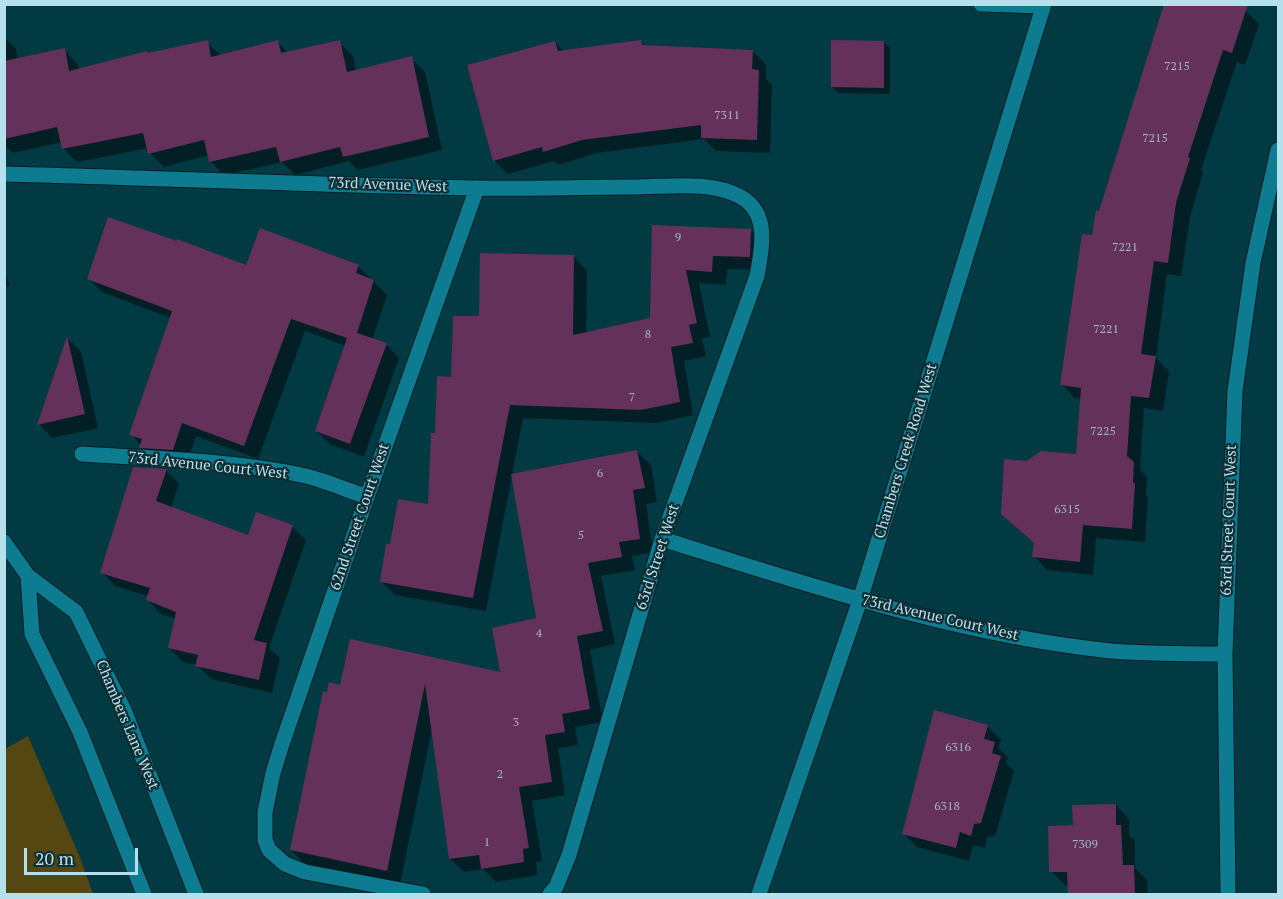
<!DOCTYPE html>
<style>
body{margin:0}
#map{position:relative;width:1283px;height:899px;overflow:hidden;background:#023a44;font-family:"PT Serif",serif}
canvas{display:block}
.frame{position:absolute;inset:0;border:6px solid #b6e0eb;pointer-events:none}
.scale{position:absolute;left:24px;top:848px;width:114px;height:27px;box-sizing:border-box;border:3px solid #b6e0eb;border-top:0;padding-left:8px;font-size:18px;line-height:21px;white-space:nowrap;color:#b6e0eb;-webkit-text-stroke:4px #102e34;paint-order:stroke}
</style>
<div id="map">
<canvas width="1283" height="899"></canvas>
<div class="frame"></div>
<div class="scale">20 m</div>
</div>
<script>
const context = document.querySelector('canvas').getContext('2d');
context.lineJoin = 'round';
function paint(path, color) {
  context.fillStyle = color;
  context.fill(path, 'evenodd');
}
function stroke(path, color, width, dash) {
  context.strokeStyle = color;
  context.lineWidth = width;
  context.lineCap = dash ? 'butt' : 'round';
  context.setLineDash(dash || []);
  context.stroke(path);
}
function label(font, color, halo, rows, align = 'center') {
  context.font = font + ' "PT Serif",serif';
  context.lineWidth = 4.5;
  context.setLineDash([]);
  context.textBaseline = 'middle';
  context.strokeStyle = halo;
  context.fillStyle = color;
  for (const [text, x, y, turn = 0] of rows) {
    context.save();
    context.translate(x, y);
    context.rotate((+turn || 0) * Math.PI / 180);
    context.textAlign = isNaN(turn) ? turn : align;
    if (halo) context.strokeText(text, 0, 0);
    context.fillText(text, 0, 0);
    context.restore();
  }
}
const green = new Path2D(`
 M28 736 81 860 93 894H5V749Z`);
const shadow = new Path2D(`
 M1245 10 1259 24 1245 65 1237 62 1201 170 1203 172 1190 217 1181 276 1167 274 1156 358 1169 371 1163 411 1144 408 1140 469 1147 477 1146 495 1148 498 1145 542 1096 538 1093 575 1047 570 1034 556 1035 544 1027 463 1078 456 1082 399 1075 398 1061 384 1100 212Z
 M4 37 16 49 18 59 64 50 78 64 79 70 207 42 221 56 277 41 288 53 339 42 353 56 356 71 411 58 425 72 442 150 358 170 349 161 295 175 282 162 224 175 211 162 209 155 164 167 150 153 148 148 77 162 63 148 62 142 13 153 4 145Z
 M640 41 646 46 753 51 766 65V79L772 85 770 153 716 151 704 139 596 153 558 165 554 161 508 174 494 160 555 42 564 52Z
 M884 42 890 49V94L839 93 832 87Z
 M653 227 751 231 764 245V270L727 269 726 285 699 283 710 337 702 338 706 356 684 361 693 415 656 423 523 418 486 611 395 595 381 581 391 546 430 505 436 435 453 379 481 318 574 257 587 271 586 334 652 320Z
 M358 266 387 295 372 340 386 344 399 358 364 457 330 444 316 431 346 346 305 331 258 459 196 436 187 463 154 461 131 434 171 318 102 292 89 279 247 267Z
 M4 272 10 285 4 288Z
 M68 339 81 351 98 428 52 438 39 424Z
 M637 452 651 465 657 502 646 504 653 552 632 556 635 570 601 576 615 644 590 650 603 722 575 727 578 745 558 748 565 795 532 801 542 861 536 862 537 875 496 882 483 869 464 872 450 859 432 729 400 884 305 864 291 850 328 694 341 687 502 674 537 620Z
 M166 470 179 484 171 508 249 537 292 527 306 540 269 648 280 658 272 693 211 679 197 665 183 662 169 648 176 619 161 614 148 600 149 596 115 586 102 572Z
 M987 726 1001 740 998 748 1008 757 1006 763 1014 771 995 836 987 837 985 848 973 845 969 861 917 847 904 834Z
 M1116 805 1129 819V835L1135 840V868L1147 880 1148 894H1069V885H1065L1051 871 1075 826Z`);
const building = new Path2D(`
 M1164 4H1248L1232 53 1223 50 1188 157 1190 158 1176 203 1168 263 1154 261 1141 354 1156 356 1149 398 1131 396 1127 456 1134 462 1133 483H1135L1132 529 1083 525 1080 562 1032 557 1034 543 1001 514 1004 459 1027 461 1041 451 1076 454 1081 388 1060 385 1082 234 1092 235 1096 210 1099 211Z
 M208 40 211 57 278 40 281 53 340 40 347 72 412 56 429 137 343 157 340 147 280 162 276 147 209 162 204 140 148 154 143 133 62 149 57 127 4 139V61L65 48 69 71 147 51 148 53Z
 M641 40 642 45 753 50 752 69 759 70 757 140 701 138V125L582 140 543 152 542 147 493 161 467 65 555 41 558 51Z
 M831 40 884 41V88L831 87Z
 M108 217 177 241V239L246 265 260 228 359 265 356 273 374 280 357 333 387 343 350 444 315 431 347 338 291 319 244 446 182 423 173 450 139 448 142 439 129 435 172 311 87 279Z
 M652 225 751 229 750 257 713 256 712 272 686 270 697 323 689 325 693 343 671 347 680 402 641 410 510 405 473 598 380 582 386 544H390L398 499 428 504 431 433H435L437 376 451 377 453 316H479L480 253 574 255 573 335 650 318Z
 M67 336 85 414 37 425Z
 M637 450 645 488 633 490 640 539 619 542 622 557 588 563 603 631 577 636 590 709 562 714 565 732 545 735 552 782 519 787 529 848 523 849 524 862 481 869 479 855 449 859 425 684 387 871 290 850 323 691 327 692 329 682 340 685 350 639 500 672 492 628 536 618 511 474Z
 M133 467 167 469 156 501 248 535 256 512 293 525 254 640 267 643 259 680 195 666 198 655 168 648 176 612 146 600 150 588 100 573Z
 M934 710 988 725 984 739 995 742 992 753 1001 756 981 823 974 824 971 836 960 832 956 848 902 834Z
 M1116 804V825H1121L1123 865H1134L1135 894H1068L1067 872H1049L1048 826 1073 825 1072 805Z`);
const minor = new Path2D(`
 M981 4 1043 6
 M4 174C161 178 318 185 475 188 528 189 581 187 634 187 667 187 711 180 741 197 770 214 762 249 757 276L662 539 569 855 556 887 550 894
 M82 454C156 459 233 460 306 476 326 481 347 490 367 497
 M662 539C809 585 957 635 1111 651 1149 654 1187 654 1225 654
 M423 894 305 872 285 864 269 850 265 840V812L273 773 282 744 367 497 477 188
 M1228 894 1225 654 1235 391 1253 263 1278 150`);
const tertiary = new Path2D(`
 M4 542 28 576 76 612 124 710 196 894
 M28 576 32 634 80 732 144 894
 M759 894 860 600 1044 4`);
const numberNames = [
 ["7215",1177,67],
 ["7311",727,116],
 ["7215",1155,139],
 ["9",678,238],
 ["7221",1125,248],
 ["7221",1106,330],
 ["8",648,335],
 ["7",632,398],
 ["7225",1103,432],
 ["6",600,474],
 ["6315",1067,510],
 ["5",581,536],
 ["4",539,634],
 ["3",516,723],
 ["6316",958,748],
 ["2",500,775],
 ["6318",947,807],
 ["1",487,843],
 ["7309",1085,845]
];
const streetNames = [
 ["73rd Avenue West",388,185,2],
 ["Chambers Creek Road West",906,451,-73],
 ["73rd Avenue Court West",208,466,6],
 ["62nd Street Court West",360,517,-71],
 ["63rd Street Court West",1229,520,-88],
 ["63rd Street West",658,557,-72],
 ["73rd Avenue Court West",940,618,13],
 ["Chambers Lane West",127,725,67]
];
paint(green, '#544711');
paint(shadow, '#0007');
paint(building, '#64315a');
stroke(minor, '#021f25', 17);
stroke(tertiary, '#021f25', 17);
stroke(minor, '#0d7c90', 15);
stroke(tertiary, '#0d7c90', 15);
label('12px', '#a2b4c7', null, numberNames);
label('15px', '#b6e0eb', '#102e34', streetNames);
</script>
